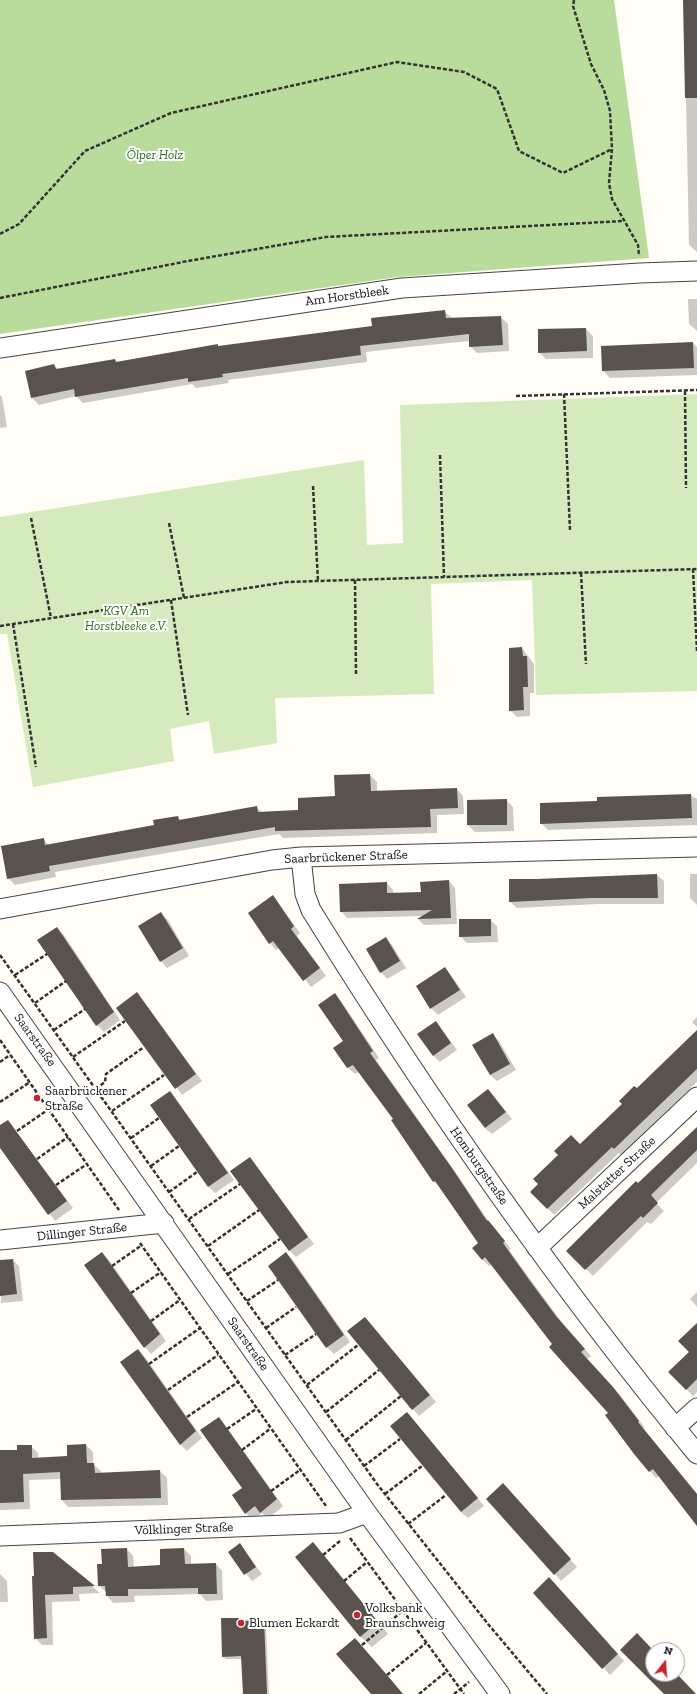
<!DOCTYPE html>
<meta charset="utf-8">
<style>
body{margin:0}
#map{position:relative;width:697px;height:1694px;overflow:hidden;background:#fffdf5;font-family:"Zilla Slab",serif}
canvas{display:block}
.north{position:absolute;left:645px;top:1642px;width:40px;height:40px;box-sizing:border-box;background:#fff;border:1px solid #a0a0a0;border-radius:50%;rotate:17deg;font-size:11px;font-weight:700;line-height:16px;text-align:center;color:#111}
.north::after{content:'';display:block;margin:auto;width:14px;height:18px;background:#c4262e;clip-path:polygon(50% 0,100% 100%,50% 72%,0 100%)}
</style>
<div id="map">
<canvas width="697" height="1694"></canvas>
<div class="north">N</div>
</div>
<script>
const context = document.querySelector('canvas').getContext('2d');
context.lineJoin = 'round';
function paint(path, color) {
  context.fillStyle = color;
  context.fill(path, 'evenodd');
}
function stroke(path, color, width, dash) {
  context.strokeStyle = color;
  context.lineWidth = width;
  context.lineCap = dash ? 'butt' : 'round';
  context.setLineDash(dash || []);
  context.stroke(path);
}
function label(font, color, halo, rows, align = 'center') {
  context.font = font + ' "Zilla Slab",serif';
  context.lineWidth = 4;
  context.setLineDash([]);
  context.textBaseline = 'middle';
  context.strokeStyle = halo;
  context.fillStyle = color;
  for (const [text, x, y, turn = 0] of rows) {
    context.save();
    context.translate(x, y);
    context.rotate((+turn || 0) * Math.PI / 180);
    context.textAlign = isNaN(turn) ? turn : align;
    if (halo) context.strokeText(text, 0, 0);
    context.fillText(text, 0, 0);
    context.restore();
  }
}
const green = new Path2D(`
 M697 394V691L536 695 532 580 431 584 434 694 275 698 277 743 214 754 209 721 170 729 174 761 33 787 7 634H0V517L364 460 367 545 403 543 400 405Z`);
const forest = new Path2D(`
 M0 0H614L649 258 398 277 0 334Z`);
const shadow = new Path2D(`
 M684 0H697V252L689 245Z
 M688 299H697V331L689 324Z
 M445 312 452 318 501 317 508 324 509 351 477 353 470 346V341L409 347 366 352 367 362 228 380 229 383 196 388 192 384 83 403 76 396 39 405 32 398 54 365 59 370 115 360 118 363 217 345 219 347 373 327Z
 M586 329 593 336V358L546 359 539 352V330Z
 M693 343 697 347V375L610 378 603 371 602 347Z
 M0 395 2 397 7 427 0 428Z
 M522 648 534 664V693H530V716L517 717 510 710Z
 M370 775 377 782V792L457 789 463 796 464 814 437 815V833L283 838 279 834 55 872 56 877 15 885 8 878 43 839 49 845 155 826 178 817 182 821 256 807 262 812 299 810 336 797Z
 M690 795 697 799V825L548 830 541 823 598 802Z
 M506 800 513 807 514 831 475 832 468 825Z
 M690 874H697V905L690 898Z
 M657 875 664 881V904H598L517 908 510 902Z
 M449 881 455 888 457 924 424 925 418 919 423 916 347 918 341 911 387 883 393 890V893H422Z
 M273 897 300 933 297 936 326 976 311 987 280 947 276 950 270 943Z
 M161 914 168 920 189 956 167 968 161 961Z
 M490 920 497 926 498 942 467 943 460 936Z
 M57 929 64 935 120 1020 104 1032 97 1025Z
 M386 939 392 945 406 968 387 979 381 972Z
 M445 968 451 975 466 997 438 1015 431 1008Z
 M137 994 202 1081 182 1095 117 1008Z
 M335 994 341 1001 379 1058 376 1060 458 1176 489 1222 511 1249 509 1250 563 1324 591 1356 587 1359 620 1395 645 1428 643 1429 697 1494V1526L659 1476 656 1478 650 1471 610 1413 492 1264 489 1266 482 1259 479 1243 441 1188 434 1181 394 1119 359 1072 355 1074 348 1068 335 1048 344 1042Z
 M697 1017V1027L692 1022Z
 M436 1022 457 1050 440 1062 433 1055Z
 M697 1031V1082L621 1155 619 1153 554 1215 532 1192Z
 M492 1034 499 1041 516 1070 497 1081 490 1075Z
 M488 1090 512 1119 492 1134 485 1128Z
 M170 1092 176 1099 234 1180 215 1193 209 1187 151 1106Z
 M8 1121 73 1208 55 1221 0 1147V1127Z
 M697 1129V1163L656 1203 664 1211 651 1224 647 1222 593 1276 568 1251Z
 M250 1158 314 1244 296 1257 289 1250Z
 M102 1253 109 1260 166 1341 151 1354 145 1347Z
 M286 1253 293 1260 350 1342 334 1354 327 1347Z
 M13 1260 19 1266 23 1301 1 1303 0 1261Z
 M697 1292V1307L690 1299Z
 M365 1318 436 1402 419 1416 413 1409Z
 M697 1324V1392L693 1396 669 1372 691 1352Z
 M138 1350 145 1357 202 1438 187 1451 180 1444Z
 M218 1418 225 1425 283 1506 268 1519 262 1513 252 1520 246 1513 244 1488Z
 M413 1420 484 1506 468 1518 461 1512Z
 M86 1445 93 1452V1464L101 1471V1474L160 1471 167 1478 168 1505 68 1507 62 1500 61 1479 29 1480 30 1509 0 1510V1451H18L31 1446 38 1453V1458L68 1457Z
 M509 1491 577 1567 561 1581 555 1574Z
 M313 1544 324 1555 388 1634 372 1647 360 1636Z
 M240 1545 262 1574 252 1581 229 1552Z
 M127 1549 133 1556 134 1567 161 1566 184 1549 191 1556V1565L216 1564 222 1571 223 1600 206 1601 200 1594 134 1596 135 1602 113 1603 107 1596 106 1592 99 1586 103 1565Z
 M53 1553 100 1593 79 1594 80 1601 52 1602 53 1645H42L35 1638V1577Z
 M0 1574 7 1581 8 1602H0Z
 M555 1586 624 1661 610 1675 534 1593Z
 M239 1619 243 1622H263L266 1625 269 1694H244L243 1659H226L223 1656Z`);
const building = new Path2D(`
 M683 0H697V98H685Z
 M445 310 446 318 501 316 503 345 469 347V334L360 346 361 355 222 374 223 377 188 382V378L75 397 74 389 31 398 25 371 54 364 56 369 115 359 116 362 218 344V346L372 326 371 318Z
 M586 328 587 351 538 353V329Z
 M693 342 694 368 602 371 601 346Z
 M522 647 523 656H527L528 687H523L524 710 509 711V648Z
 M370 774 371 791 457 788 458 808 430 809 431 827 275 831V827L49 866 50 871 7 879 1 846 44 838 45 845 154 825 153 820 178 816 179 820 257 806 258 812 298 810V798L335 796 334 775Z
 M691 794 692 818 540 824V803L597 801V797Z
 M507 799V825H467V800Z
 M657 874 658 898H591L509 902V879H536Z
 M449 880 451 918 417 919 432 910 340 912 339 884 387 882V893L421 892 420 882Z
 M273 895 294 926 291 929 320 968 303 981 273 941 269 944 248 913Z
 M161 912 183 948 160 962 138 926Z
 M459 919H491V936L459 937Z
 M57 927 114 1012 96 1026 37 940Z
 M386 937 400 961 380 973 366 949Z
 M445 967 460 990 430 1009 416 986Z
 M137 992 196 1074 175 1089 116 1008Z
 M335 993 373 1051 370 1053 452 1168 487 1221 488 1220 505 1241 503 1243 530 1281 556 1316 585 1349 581 1352 613 1387 639 1421 638 1422 697 1494V1526L653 1469 649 1472 634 1454 605 1415 608 1413 549 1347 552 1344 485 1257 482 1260 472 1248 478 1243 435 1181 433 1182 391 1120 393 1119 353 1065 347 1068 333 1048 343 1041 318 1005Z
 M436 1021 451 1043 433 1056 417 1034Z
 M697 1030V1069L614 1149 612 1147 547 1209 530 1192 538 1184 533 1179 558 1155 554 1151 571 1135 580 1144 622 1104 619 1101 634 1086 637 1088Z
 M493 1033 510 1064 490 1075 472 1045Z
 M488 1089 506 1112 485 1128 467 1105Z
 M170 1091 228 1173 208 1187 150 1105Z
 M8 1120 67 1201 48 1215 0 1148V1125Z
 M697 1127V1150L651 1195 658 1203 643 1218 641 1216 585 1270 566 1251 636 1181 638 1183Z
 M250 1157 308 1237 289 1251 230 1171Z
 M102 1252 160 1334 144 1348 84 1265Z
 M286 1252 344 1335 326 1348 268 1266Z
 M13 1259 17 1294 0 1296V1260Z
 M365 1317 430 1395 412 1410 347 1331Z
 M697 1323V1379L686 1390 668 1372 689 1352 678 1341Z
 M138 1349 196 1431 180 1445 120 1362Z
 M407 1412 478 1498 461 1512 390 1426Z
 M219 1417 277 1499 260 1513 255 1506 245 1514 232 1495 242 1488 200 1430Z
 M86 1444 87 1463H94L95 1473 160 1470 161 1498 61 1500 60 1472 23 1474 24 1502 0 1503V1450H17V1445H32V1458L67 1456V1445Z
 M503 1483 571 1559 554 1575 486 1499Z
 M313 1542 378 1622 360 1637 295 1557Z
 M240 1543 256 1567 244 1575 228 1552Z
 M127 1548 128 1567 160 1565V1549L184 1548 185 1564 216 1563 217 1594H198V1588L148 1589H128V1596H106L105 1586H98L97 1564H102L101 1549Z
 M33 1552H53L95 1586 73 1587V1594L45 1595 47 1638 34 1639 32 1576H34Z
 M549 1577 618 1654 602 1669 533 1593Z
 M221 1618H239V1621L264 1620 267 1694H243L241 1656 222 1657Z
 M637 1633 653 1650V1674H677L696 1694H664L620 1650Z
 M355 1638 387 1675 403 1694H371L336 1654Z`);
const path = new Path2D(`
 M574 0 573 6 591 64 604 90 610 111 612 149 609 183 612 199 638 245 639 256
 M0 234 19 224 85 151 171 113 397 62 464 72 497 89 519 151 563 173 612 149
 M0 298 188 261 326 237 623 221
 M685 391 686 488
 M564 394 570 530
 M516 396 697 390
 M440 455 444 577
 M313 486 318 581
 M31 518 51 618
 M169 523 184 598
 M693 569 697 651
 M581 573 586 664
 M355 580 356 676
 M171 600 188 715
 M13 624 36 767
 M0 626 287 582 697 569
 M0 955 377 1484 488 1624 547 1694
 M15 975 47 954
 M35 1003 66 981
 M54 1030 85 1009
 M0 1040 119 1210
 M73 1057 125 1021
 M0 1062 10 1055
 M96 1089 105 1082 106 1074 144 1047
 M0 1102 30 1082
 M112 1111 164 1075
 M17 1131 49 1109
 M131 1138 159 1118
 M37 1159 68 1137
 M151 1166 179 1146
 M56 1185 87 1164
 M169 1192 197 1172
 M189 1219 240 1184
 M140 1243 326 1506
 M208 1246 259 1210
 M112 1266 142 1245
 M228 1274 280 1239
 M131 1293 161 1272
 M247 1301 278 1280
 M151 1321 180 1300
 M266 1328 296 1307
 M285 1355 316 1334
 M149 1364 200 1328
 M307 1385 358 1345
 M168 1390 218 1355
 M326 1412 379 1370
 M187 1417 238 1382
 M227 1429 256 1409
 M346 1440 401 1396
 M242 1450 270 1429
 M364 1466 400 1439
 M271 1491 300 1470
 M385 1494 422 1466
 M408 1524 446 1495
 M350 1538 464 1694
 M323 1555 340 1541
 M344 1581 367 1562
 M362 1645 412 1603
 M387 1675 426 1643
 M419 1694 447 1671
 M454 1694 469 1682`);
const minor = new Path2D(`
 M0 348 402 288 640 273 697 271
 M301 857 305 894 311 910C428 1099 555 1282 697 1454
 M0 909 272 860 301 857 697 847
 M0 992 367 1513 500 1694
 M0 1240 164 1223
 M537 1248 697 1097
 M675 1428 697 1408
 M0 1536 339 1523 367 1513`);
const markers = [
 [37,1098,4,"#c4262e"],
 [357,1615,4,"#c4262e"],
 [241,1623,4,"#c4262e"]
];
const parkNames = [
 ["Ölper Holz",155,155],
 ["KGV Am",126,611],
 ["Horstbleeke e.V.",126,626]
];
const streetNames = [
 ["Am Horstbleek",347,296,-8],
 ["Saarbrückener Straße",346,857,-2],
 ["Saarstraße",35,1040,54],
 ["Homburgstraße",479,1166,55],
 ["Malstatter Straße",617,1173,-43],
 ["Dillinger Straße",82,1232,-6],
 ["Saarstraße",248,1344,55],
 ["Völklinger Straße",184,1529,-2]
];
const poiNames = [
 ["Saarbrückener",45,1091],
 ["Straße",45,1106],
 ["Volksbank",365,1608],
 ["Braunschweig",365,1623],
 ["Blumen Eckardt",249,1623]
];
paint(green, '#d5ebbd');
paint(forest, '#b9dc9c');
paint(shadow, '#0003');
paint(building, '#5a524d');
stroke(minor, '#444', 21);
stroke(path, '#333', 2.5, [4, 2]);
stroke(minor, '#fff', 19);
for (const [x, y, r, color] of markers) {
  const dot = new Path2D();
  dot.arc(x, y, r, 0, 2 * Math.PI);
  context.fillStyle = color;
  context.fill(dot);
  stroke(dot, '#fff', 1.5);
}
label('italic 13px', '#2f6b1f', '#fff', parkNames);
label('13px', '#111', '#fff', streetNames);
label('13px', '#111', '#fff', poiNames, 'left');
</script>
